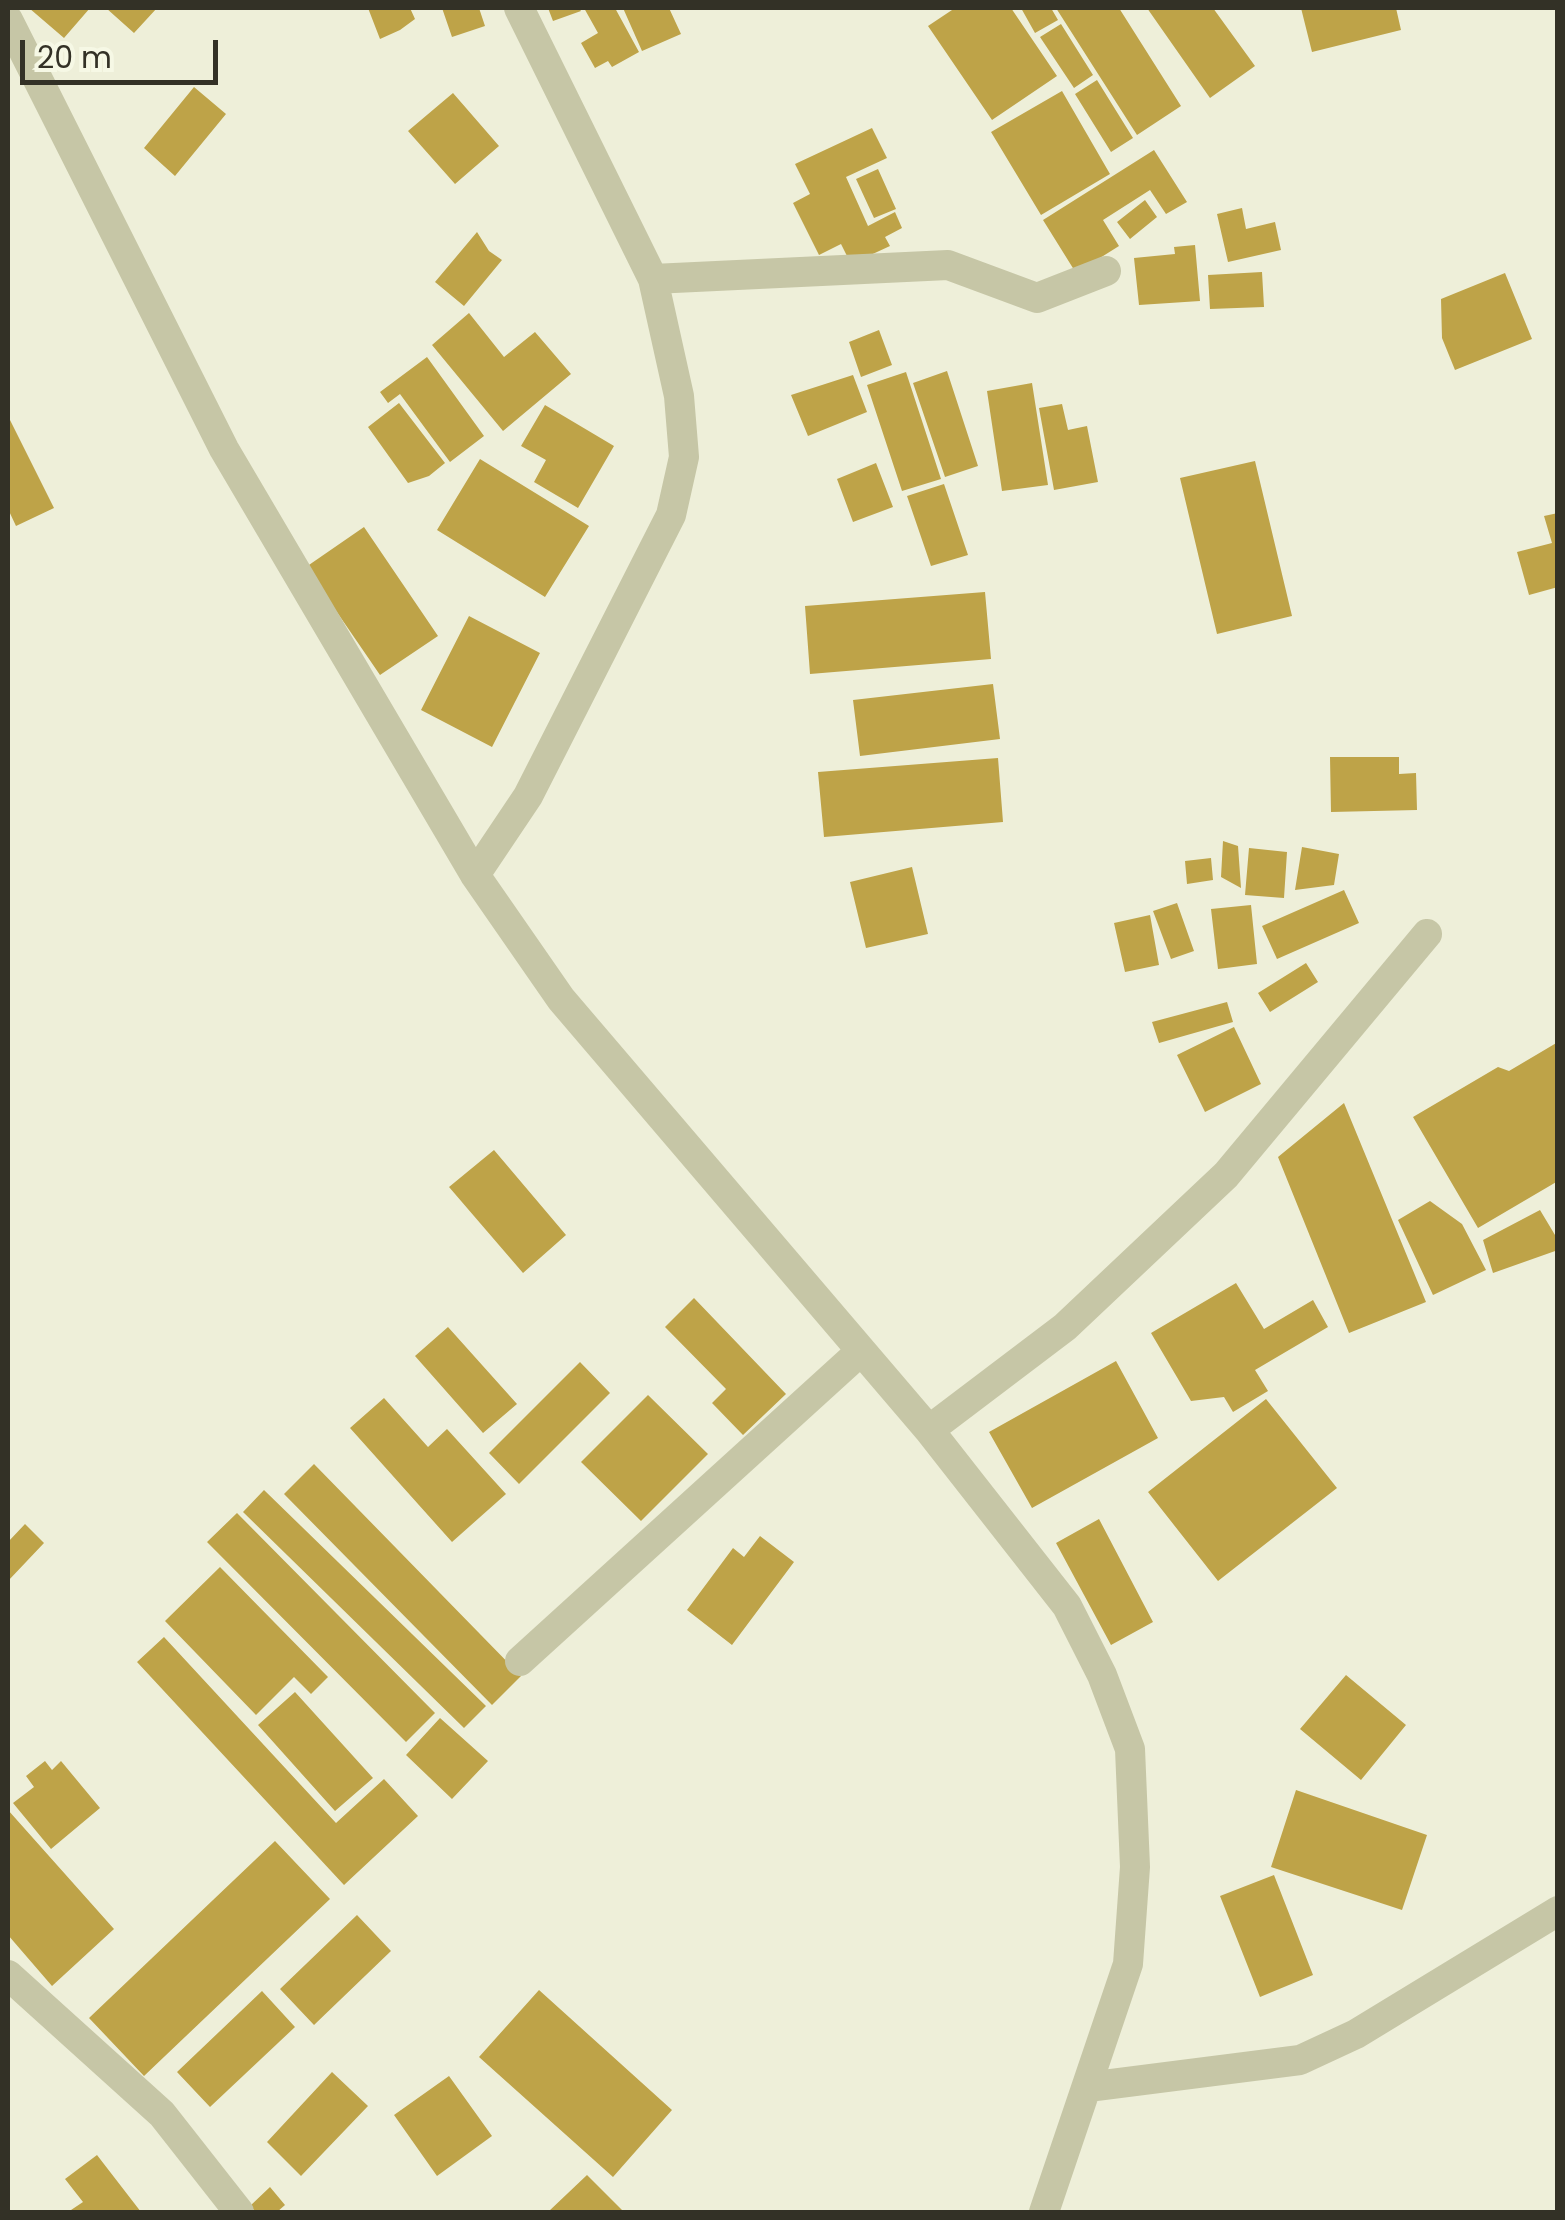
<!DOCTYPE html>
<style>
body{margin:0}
#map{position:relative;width:1565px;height:2220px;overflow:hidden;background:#eeefd9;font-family:Poppins,sans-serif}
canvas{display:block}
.frame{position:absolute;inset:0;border:10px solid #333126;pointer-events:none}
.scale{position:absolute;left:20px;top:40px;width:198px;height:45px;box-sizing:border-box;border:5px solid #333126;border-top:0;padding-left:12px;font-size:30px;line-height:35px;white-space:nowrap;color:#333126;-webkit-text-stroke:8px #f6f8e5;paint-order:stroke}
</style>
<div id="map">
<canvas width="1565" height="2220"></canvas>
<div class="frame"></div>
<div class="scale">20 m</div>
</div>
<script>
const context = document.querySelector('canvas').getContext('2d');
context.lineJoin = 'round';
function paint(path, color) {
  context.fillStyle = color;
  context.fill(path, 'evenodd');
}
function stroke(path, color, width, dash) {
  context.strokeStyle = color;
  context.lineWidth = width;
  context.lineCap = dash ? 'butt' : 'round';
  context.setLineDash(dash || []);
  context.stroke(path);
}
const building = new Path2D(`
 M29 8H90L64 38Z
 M106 8H157L134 33Z
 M368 8H410L415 19 400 30 380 39Z
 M442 8H479L485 26 452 37Z
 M548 8H579L581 11 553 21Z
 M584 8H615L639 52 612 67 608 61 595 68 581 43 598 33Z
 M623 8H669L681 34 642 51Z
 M955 8H1011L1057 76 992 120 928 26Z
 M1021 8H1051L1058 20 1035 33Z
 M1056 8H1119L1181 106 1137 135Z
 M1147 8H1213L1255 66 1210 98Z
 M1301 8H1396L1401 30 1312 52Z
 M1061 24 1093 75 1074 88 1040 37Z
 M1097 80 1133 138 1111 152 1075 94Z
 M194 87 226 114 175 176 144 148Z
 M1062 91 1110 174 1041 215 991 132Z
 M453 93 499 146 455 184 408 131Z
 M872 128 887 158 846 177 868 226 895 212 902 228 885 237 890 246 851 264 841 244 819 255 793 203 810 194 795 164Z
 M1154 150 1187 202 1166 214 1150 190 1103 220 1119 246 1076 273 1043 220Z
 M878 169 896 209 874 218 856 179Z
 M1145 200 1157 217 1130 239 1117 222Z
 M1242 208 1246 229 1275 222 1281 250 1228 262 1217 214Z
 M477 232 489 251 502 260 464 306 435 282Z
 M1195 245 1200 301 1139 305 1134 258 1175 254 1174 247Z
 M1262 272 1264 307 1210 309 1208 275Z
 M1505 273 1532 339 1455 370 1442 338 1441 299Z
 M469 313 504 357 535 332 571 374 503 431 432 345Z
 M879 330 892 365 861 377 849 342Z
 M427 357 484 436 450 462 400 394 388 403 380 392Z
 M947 371 978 466 945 477 913 383Z
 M906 372 941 479 902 491 867 385Z
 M853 375 867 412 808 436 791 395Z
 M1032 383 1048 485 1002 491 987 391Z
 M399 403 445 463 429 476 408 483 368 427Z
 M1062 404 1068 430 1087 426 1098 482 1054 490 1039 408Z
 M545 405 614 446 578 508 534 482 546 460 521 446Z
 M8 416 54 508 16 526 8 509Z
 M480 459 589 526 545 597 437 530Z
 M1255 461 1292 616 1217 634 1180 478Z
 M876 463 893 507 853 522 837 479Z
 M944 484 968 555 931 566 907 496Z
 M1558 513V587L1529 595 1517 552 1552 543 1544 516Z
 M364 527 438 636 380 675 306 567Z
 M985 592 991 659 810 674 805 606Z
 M469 616 540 653 492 747 421 710Z
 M993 684 1000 739 860 756 853 700Z
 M1330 757H1399V774L1416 773 1417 810 1331 812Z
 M998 758 1003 822 824 837 818 772Z
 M1223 841 1238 846 1241 888 1221 877Z
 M1302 847 1339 854 1334 885 1295 890Z
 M1249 848 1287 852 1284 898 1245 895Z
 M1211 858 1213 880 1187 884 1185 861Z
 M912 867 928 934 866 948 850 882Z
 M1344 890 1359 923 1277 959 1262 926Z
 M1177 903 1194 951 1171 959 1153 911Z
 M1251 905 1257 964 1218 969 1211 909Z
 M1150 915 1159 965 1125 972 1114 923Z
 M1306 963 1318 982 1270 1012 1258 993Z
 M1227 1002 1233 1022 1159 1043 1152 1022Z
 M1234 1027 1261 1084 1205 1112 1177 1055Z
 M1558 1042V1181L1478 1228 1413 1117 1498 1067 1509 1071Z
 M1344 1103 1426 1302 1349 1333 1278 1157Z
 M494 1150 566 1235 523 1273 449 1187Z
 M1430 1201 1462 1224 1486 1270 1433 1295 1398 1220Z
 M1540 1210 1558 1240V1250L1493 1273 1483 1240Z
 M1236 1283 1264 1329 1313 1300 1328 1327 1255 1370 1268 1391 1233 1412 1224 1397 1191 1401 1151 1333Z
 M694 1298 786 1394 743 1435 712 1403 726 1389 665 1327Z
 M448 1327 517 1404 483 1433 415 1356Z
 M1116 1361 1158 1438 1032 1508 989 1432Z
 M580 1362 610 1393 519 1484 489 1453Z
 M648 1395 708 1454 641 1521 581 1462Z
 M384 1398 428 1447 447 1429 506 1494 452 1542 350 1428Z
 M1266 1399 1337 1488 1218 1581 1148 1492Z
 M314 1464 521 1676 492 1705 284 1494Z
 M264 1490 486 1706 464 1728 243 1512Z
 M237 1513 435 1713 406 1742 207 1542Z
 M1099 1519 1153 1622 1111 1645 1056 1543Z
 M25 1524 44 1543 8 1581V1542Z
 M760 1536 794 1562 732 1645 687 1610 733 1548 744 1557Z
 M220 1567 328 1677 311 1694 294 1677 256 1715 165 1621Z
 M164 1637 336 1823 384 1779 418 1816 344 1885 137 1662Z
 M1346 1675 1406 1725 1361 1780 1300 1729Z
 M295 1692 373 1778 335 1811 258 1725Z
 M440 1718 488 1761 452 1799 406 1755Z
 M45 1761 52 1770 61 1761 100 1808 51 1849 13 1803 34 1787 26 1776Z
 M1296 1790 1427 1835 1402 1910 1271 1867Z
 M8 1810 114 1929 52 1986 8 1935Z
 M275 1841 330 1899 144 2076 89 2018Z
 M1274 1875 1313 1975 1260 1997 1220 1896Z
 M357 1915 391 1951 314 2025 280 1989Z
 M539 1990 672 2110 613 2177 479 2057Z
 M262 1991 295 2027 210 2107 177 2072Z
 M332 2072 368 2106 301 2176 267 2142Z
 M449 2076 492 2136 437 2176 394 2115Z
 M97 2155 141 2212H68L83 2202 65 2179Z
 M587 2175 624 2212H548Z
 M270 2187 285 2205 277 2212H256L250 2206Z`);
const minor = new Path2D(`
 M8 20 224 449 475 875 561 999 929 1430 1067 1606 1102 1675 1130 1749 1135 1867 1128 1964 1044 2212
 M653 279 948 265 1037 298 1106 271
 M475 875 528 796 671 515 684 457 679 396 653 279 519 8
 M929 1430 1065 1327 1226 1175 1427 934
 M520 1661 861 1351
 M8 1975 162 2114 239 2212
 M1088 2087 1300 2060 1356 2034 1558 1911`);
paint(building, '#bea348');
stroke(minor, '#c6c6a6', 30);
</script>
